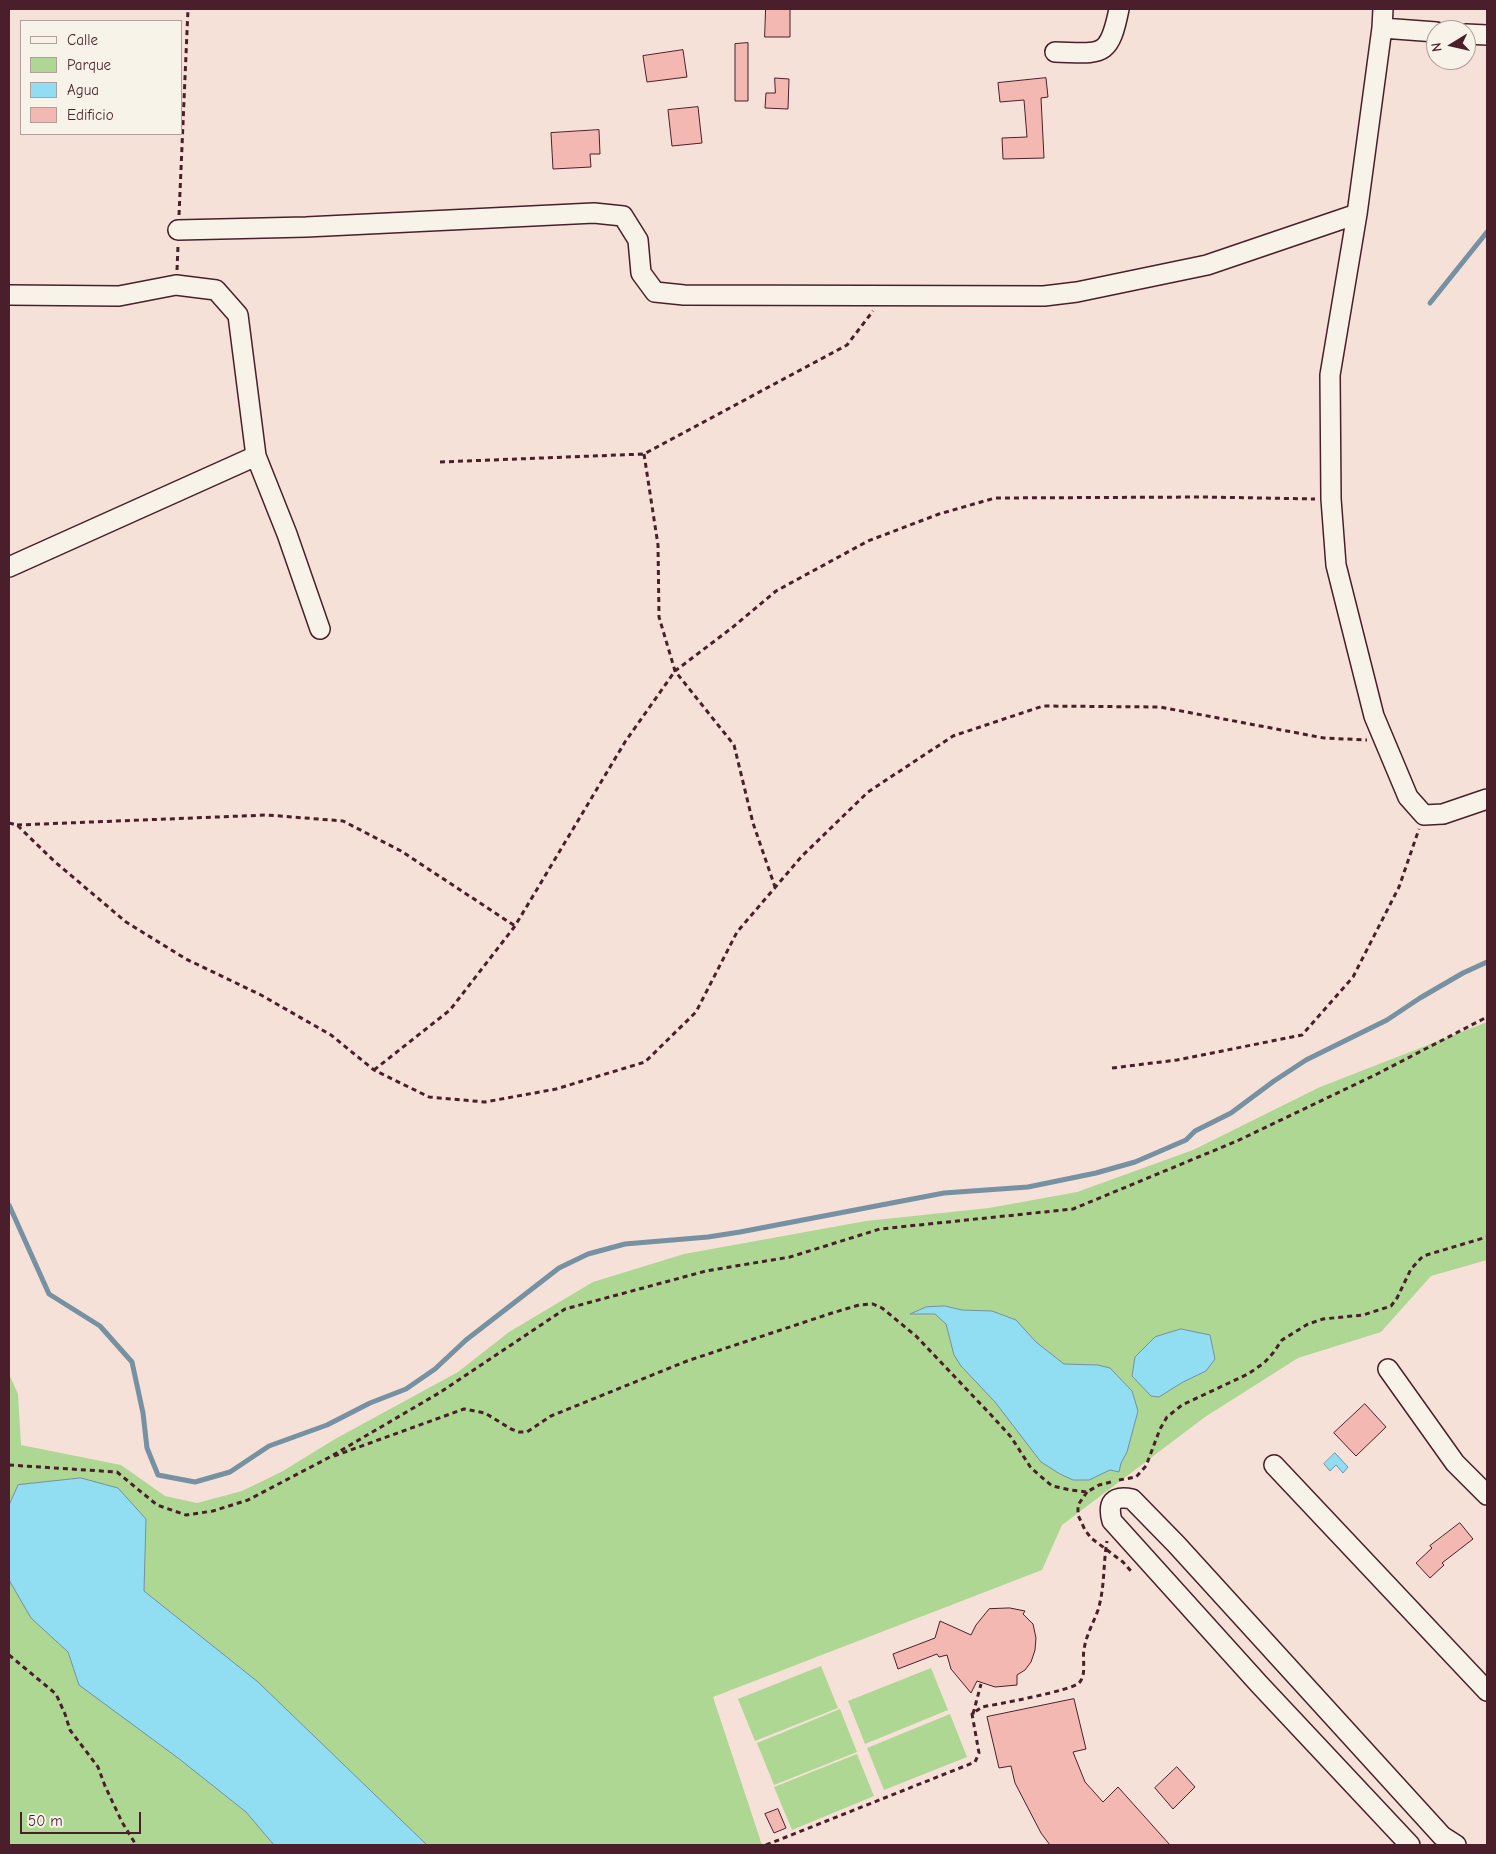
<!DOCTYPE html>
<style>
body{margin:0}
#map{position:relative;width:1496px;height:1854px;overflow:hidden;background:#f6e1d8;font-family:"Comic Neue",sans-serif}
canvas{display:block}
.frame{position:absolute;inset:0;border:10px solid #4a1f2b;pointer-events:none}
.legend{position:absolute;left:20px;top:20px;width:162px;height:115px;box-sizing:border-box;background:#f7f3e8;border:1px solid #b29e9c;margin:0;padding:6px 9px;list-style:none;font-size:15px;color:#4a1f2b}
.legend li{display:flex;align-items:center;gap:10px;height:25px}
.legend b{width:25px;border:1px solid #b29e9c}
.north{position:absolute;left:1426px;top:20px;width:50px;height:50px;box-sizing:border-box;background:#f7f3e8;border:1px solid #b29e9c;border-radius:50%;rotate:261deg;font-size:14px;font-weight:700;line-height:20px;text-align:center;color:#4a1f2b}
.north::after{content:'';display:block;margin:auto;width:18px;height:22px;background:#4a1f2b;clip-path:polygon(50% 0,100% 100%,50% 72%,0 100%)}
.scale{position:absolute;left:20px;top:1812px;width:121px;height:22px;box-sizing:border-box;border:2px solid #4a1f2b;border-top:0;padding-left:6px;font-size:15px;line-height:18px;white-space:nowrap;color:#4a1f2b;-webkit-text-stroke:4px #f7f3e8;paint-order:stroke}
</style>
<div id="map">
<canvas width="1496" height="1854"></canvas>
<div class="frame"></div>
<ul class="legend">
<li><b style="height:6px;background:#f7f3e8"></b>Calle</li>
<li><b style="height:14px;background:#afd794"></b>Parque</li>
<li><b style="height:14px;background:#91ddf1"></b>Agua</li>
<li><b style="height:14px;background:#f3b8b2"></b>Edificio</li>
</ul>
<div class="north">N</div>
<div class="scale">50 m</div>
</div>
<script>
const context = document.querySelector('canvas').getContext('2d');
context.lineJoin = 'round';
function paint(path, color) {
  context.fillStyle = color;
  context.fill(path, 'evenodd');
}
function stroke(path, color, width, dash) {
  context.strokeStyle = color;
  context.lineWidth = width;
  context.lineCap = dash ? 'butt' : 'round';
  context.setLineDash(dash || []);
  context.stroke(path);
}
const green = new Path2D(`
 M1487 1022V1260L1431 1276 1381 1332 1298 1358 1205 1417 1062 1525 1042 1570 713 1697 762 1845H9V1374L18 1394 21 1445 121 1465 165 1496 197 1503 242 1491 283 1471 335 1439 458 1372 509 1332 593 1282 684 1254 866 1221 989 1208 1077 1192 1193 1150 1320 1087Z
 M821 1666 838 1708 755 1741 738 1699Z
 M931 1668 948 1710 865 1744 848 1701Z
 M840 1709 857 1752 774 1785 757 1743Z
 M950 1714 967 1757 884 1790 867 1748Z
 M857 1754 874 1796 792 1830 774 1787Z`);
const water = new Path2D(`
 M945 1306 962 1310 992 1311 1016 1320 1036 1342 1064 1364 1098 1365 1110 1368 1132 1391 1138 1411 1127 1452 1121 1463 1119 1472 1110 1470 1089 1480H1073L1060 1474 1041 1462 995 1402 961 1366 954 1355 946 1324 935 1314H910L926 1307Z
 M1181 1329 1210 1335 1215 1359 1206 1371 1183 1382 1159 1397 1151 1396 1132 1376 1135 1357 1155 1337Z
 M1335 1453 1348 1467 1343 1473 1336 1465 1330 1471 1324 1464Z
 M81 1478 118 1488 146 1519 144 1591 258 1682 427 1845H274L246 1812 178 1758 79 1685 68 1652 31 1618 9 1580V1505L18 1485Z`);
const stream = new Path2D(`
 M1430 303 1487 232
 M9 1205 49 1294 100 1326 132 1362 143 1413 147 1448 158 1475 195 1482 230 1472 269 1446 327 1425 370 1403 406 1389 435 1369 466 1340 559 1268 588 1254 625 1244 708 1237 740 1232 944 1193 1028 1187 1096 1173 1135 1162 1186 1140 1195 1131 1231 1113 1274 1081 1306 1060 1387 1020 1420 998 1463 973 1487 962`);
const building = new Path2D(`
 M766 9H790V37H765Z
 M748 43V101H735V44Z
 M683 50 687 77 647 82 643 56Z
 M775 78 789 79 788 109 765 108 766 93H775Z
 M1046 78 1048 97 1041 98 1044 158 1003 159 1002 138 1027 137 1024 100 1000 102 998 83Z
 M698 107 702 143 672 146 668 110Z
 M599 130 600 154H590L591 167 553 169 551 133Z
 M1365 1404 1386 1427 1356 1456 1334 1433Z
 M1460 1523 1473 1539 1442 1563 1444 1565 1430 1578 1416 1563 1432 1548 1430 1546Z
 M1010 1608 1025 1611 1023 1614 1033 1624 1036 1638 1035 1650 1031 1662 1025 1670 1017 1675V1685L995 1687 977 1681 971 1693 951 1669 947 1655 939 1657 937 1654 898 1669 893 1654 935 1638 940 1621 971 1635 976 1625 989 1609Z
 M1074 1699 1086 1749 1073 1752 1085 1782 1103 1802 1118 1787 1170 1845H1050L1041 1833 1015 1783 1011 1766 999 1768 987 1717Z
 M1177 1767 1195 1787 1173 1809 1155 1788Z
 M778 1809 786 1828 774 1833 765 1814Z`);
const path = new Path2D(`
 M179 215 188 9
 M177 270 178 246
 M644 454 658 545 659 617 675 671 734 745 753 823 775 887
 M440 462 644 454 847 345 873 311
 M9 823 17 825 54 861 126 922 186 959 261 995 331 1035 374 1070 429 1097 485 1102 556 1089 645 1062 696 1012 737 932 802 856 868 792 953 736 1043 706 1160 707 1324 738 1367 740
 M17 825 267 815 343 821 401 851 515 926
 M1112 1068 1177 1060 1302 1035 1353 977 1399 887 1419 829
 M374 1070 450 1010 515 926 625 742 675 671 733 627 776 591 868 541 939 514 995 498 1205 497 1315 499
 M334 1456 464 1409 485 1413 511 1429 519 1432H527L551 1416 687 1361 832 1313 859 1305 873 1304 882 1308 916 1336 992 1416 1011 1437 1031 1468 1052 1486 1071 1490 1087 1492 1099 1485 1111 1482
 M9 1465 117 1472 157 1505 186 1515 213 1511 248 1500 328 1458 439 1393 565 1309 706 1271 790 1257 880 1229 1073 1209 1237 1141 1377 1074 1487 1017
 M1119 1480 1136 1477 1146 1466 1160 1429 1167 1417 1182 1405 1248 1374 1264 1363 1273 1353 1282 1340 1308 1324 1323 1319 1363 1315 1391 1306 1397 1298 1411 1269 1423 1256 1487 1237
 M1087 1492 1078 1505V1515L1085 1530 1091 1538 1123 1562 1131 1571
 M9 1655 56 1694 65 1714 70 1730 98 1767 105 1786 122 1822 136 1845
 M973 1714 981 1684
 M766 1845 975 1762 979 1753 972 1714 982 1707C998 1704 1070 1691 1079 1683 1087 1675 1082 1659 1084 1650 1086 1635 1093 1624 1098 1610 1105 1587 1103 1564 1107 1541`);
const minor = new Path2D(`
 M1383 9 1382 28 1357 214 1330 375 1331 499 1336 565 1374 716 1408 797 1424 815 1443 814 1487 799
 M1382 28 1436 32
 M1466 34 1487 35
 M1055 52C1102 53 1109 59 1119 9
 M178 230 306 227 594 213 623 216 638 240 641 273 655 292 684 295 1044 296 1077 292 1207 265 1357 214
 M9 295 119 296 176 285 216 290 238 315 256 456 287 534 320 629
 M9 567 256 456
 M1388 1369 1455 1463 1487 1495
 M1274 1465 1487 1691
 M1410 1845 1259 1684 1112 1521C1107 1503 1113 1495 1132 1499L1176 1544 1442 1836 1456 1845`);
paint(green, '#afd794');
paint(water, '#91ddf1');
stroke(water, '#7591a2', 1);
stroke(stream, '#7591a2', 5);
paint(building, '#f3b8b2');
stroke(building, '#4a1f2b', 1);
stroke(minor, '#4a1f2b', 22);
stroke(path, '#4a1f2b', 3, [5, 4]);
stroke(minor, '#f7f3e8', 19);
</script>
